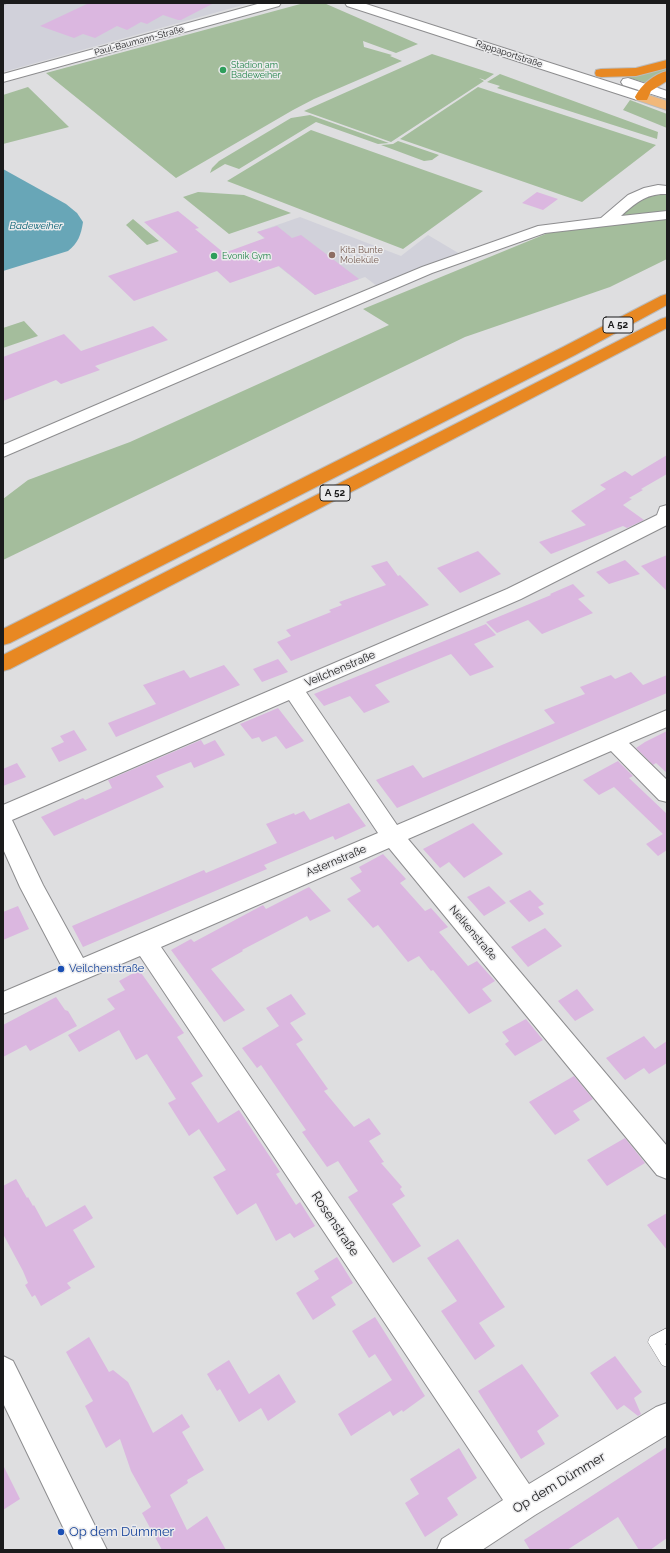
<!DOCTYPE html>
<meta charset="utf-8">
<style>
body{margin:0}
#map{position:relative;width:670px;height:1553px;overflow:hidden;background:#dedee0;font-family:Raleway,sans-serif}
canvas{display:block}
.frame{position:absolute;inset:0;border:4px solid #1b1b1c;pointer-events:none}
</style>
<div id="map">
<canvas width="670" height="1553"></canvas>
<div class="frame"></div>
</div>
<script>
const context = document.querySelector('canvas').getContext('2d');
context.lineJoin = 'round';
function paint(path, color) {
  context.fillStyle = color;
  context.fill(path, 'evenodd');
}
function stroke(path, color, width, dash) {
  context.strokeStyle = color;
  context.lineWidth = width;
  context.lineCap = dash ? 'butt' : 'round';
  context.setLineDash(dash || []);
  context.stroke(path);
}
function label(font, color, halo, rows, align = 'center') {
  context.font = font + ' Raleway,sans-serif';
  context.lineWidth = 3;
  context.setLineDash([]);
  context.textBaseline = 'middle';
  context.strokeStyle = halo;
  context.fillStyle = color;
  for (const [text, x, y, turn = 0] of rows) {
    context.save();
    context.translate(x, y);
    context.rotate((+turn || 0) * Math.PI / 180);
    context.textAlign = isNaN(turn) ? turn : align;
    if (halo) context.strokeText(text, 0, 0);
    context.fillText(text, 0, 0);
    context.restore();
  }
}
const built = new Path2D(`
 M3 3H250L3 72Z
 M300 217 401 256 428 235 460 254 377 286 365 277 315 295 250 244 265 239 257 232Z`);
const green = new Path2D(`
 M304 3H324L418 44 396 53 363 41 364 47 392 55 390 56 402 61 314 99 293 110 176 178 46 73Z
 M432 54 494 74 485 80 479 78 484 81 391 142 304 111Z
 M667 67V71L647 83 623 76Z
 M500 74 658 132 657 139 497 88 500 86 487 82Z
 M28 87 69 127 3 144V95Z
 M478 87 656 145 582 202 400 139Z
 M630 100 667 114V128L623 110Z
 M310 115 389 143 378 144 316 122 239 169 225 164 210 173 212 168 219 161 291 118Z
 M311 130 483 191 403 249 227 181Z
 M398 141 439 155 432 160 424 161 381 145 393 144Z
 M198 192 244 195 291 213 229 234 183 197Z
 M660 193 667 195V209L662 213 617 218 645 195Z
 M133 219 159 241 147 245 126 225Z
 M667 219V259L610 287 465 337 3 560V499L28 480 130 442 389 325 363 309 548 233Z
 M24 321 38 336 3 348V328Z`);
const water = new Path2D(`
 M3 169 66 204 77 213 83 222C81 235 78 243 68 251L3 271Z`);
const building = new Path2D(`
 M89 3H214L181 20H178L163 15 147 24 141 22 127 30 117 26 95 38 83 34 74 38 40 26Z
 M537 192 558 199 543 210 522 203Z
 M178 211 199 228 195 229 224 253 265 238 257 232 277 226 292 238 301 235 359 279 315 295 279 266 230 283 217 271 134 301 108 276 178 252 144 222Z
 M153 326 168 340 95 366 100 370 61 384 56 380 3 401V357L64 334 81 351Z
 M667 455V474L641 489 643 490 629 498 632 499 623 505 644 520 627 528 623 526 551 554 539 542 586 525 571 511 606 489 600 485 625 471 632 476Z
 M478 551 501 574 460 593 437 568Z
 M667 555V591L641 566Z
 M625 560 640 574 609 584 596 572Z
 M387 561 398 576 400 575 429 605 291 661 277 642 291 636 286 630 331 612 329 610 342 605 339 602 386 585 371 566Z
 M573 584 585 596 578 599 593 613 542 634 528 620 497 633 486 622 551 595 550 594Z
 M486 624 496 635 474 644 494 667 470 676 451 654 375 685 390 702 364 713 350 696 324 706 314 694Z
 M278 659 288 672 262 682 253 669Z
 M224 665 240 685 116 737 108 723 156 704 143 685 184 670 190 678Z
 M631 672 643 685 667 675V693L397 808 376 780 413 765 423 778 521 737 555 723 544 710 585 694 580 687 611 675 615 679Z
 M278 708 292 726 304 741 286 749 276 736 262 742 259 737 252 739 240 724Z
 M74 730 87 750 59 762 51 748 64 742 60 736Z
 M667 731V773L656 763 653 765 636 748 645 742Z
 M201 740 204 745 215 740 225 755 194 768 191 762 156 776 164 787 54 836 41 817 83 798 85 800 112 788 108 780Z
 M618 761 633 776 629 778 667 814V850L658 856 646 844 663 834 614 787 599 795 583 780Z
 M17 763 26 777 3 786V769Z
 M349 803 366 826 335 840 333 836 264 865 267 869 83 947 72 926 204 870 206 873 277 843 266 824 294 813 295 815 304 811 310 820Z
 M473 823 503 854 464 878 449 862 440 868 423 849Z
 M383 854 406 879 400 883 425 911 431 908 448 927 439 932 468 966 477 961 495 981 482 989 492 1001 469 1014 433 970 431 971 419 956 408 962 378 925 373 928 347 899 361 891 350 878 362 872 359 867Z
 M489 886 506 903 484 916 467 897Z
 M309 887 331 911 310 921 307 916 242 950 243 951 211 969 245 1010 224 1022 171 950 191 939 194 942 263 905 266 909Z
 M530 890 544 904 538 907 544 914 529 922 509 901Z
 M18 906 29 929 3 940V912Z
 M545 928 562 946 528 967 511 947Z
 M139 970 184 1033 177 1037 203 1076 191 1083 218 1123 239 1110 280 1172 276 1174 296 1205 300 1202 315 1226 294 1238 290 1233 276 1241 256 1203 237 1215 213 1177 226 1170 199 1129 189 1136 168 1103 176 1099 147 1054 136 1060 119 1030 79 1052 68 1035 115 1009 107 999 125 990 119 981Z
 M577 989 594 1010 575 1021 558 1001Z
 M291 994 306 1014 290 1023 303 1040 296 1044 328 1089 324 1091 354 1127 369 1118 381 1134 369 1141 384 1162 381 1163 402 1187 400 1189 405 1196 392 1204 421 1246 393 1263 348 1197 358 1191 338 1161 327 1167 302 1132 306 1130 261 1065 257 1068 242 1048 279 1026 266 1008Z
 M56 997 65 1010 68 1011 77 1026 30 1051 26 1045 3 1057V1025Z
 M526 1019 543 1040 515 1056 505 1044 509 1041 502 1032Z
 M644 1036 655 1049 667 1041V1063L649 1074 644 1068 625 1080 606 1058Z
 M574 1076 593 1099 573 1111 580 1120 555 1135 529 1102Z
 M625 1138 645 1163 607 1186 587 1160Z
 M16 1179 27 1198 28 1197 33 1206 34 1205 46 1227 85 1205 93 1218 73 1230 95 1267 67 1283 71 1288 41 1306 35 1295 32 1297 25 1285 28 1283 23 1271 3 1234V1186Z
 M667 1213V1250L647 1225Z
 M458 1239 505 1307 479 1323 495 1346 475 1360 441 1311 457 1301 427 1258Z
 M337 1257 353 1283 331 1297 336 1305 313 1320 296 1293 319 1279 314 1271Z
 M375 1317 425 1396 403 1412 402 1410 393 1416 390 1411 351 1436 338 1414 392 1380 375 1354 369 1358 352 1331Z
 M89 1337 109 1372 113 1370 128 1382 153 1433 182 1414 190 1427 182 1432 204 1470 187 1480 188 1483 170 1495 187 1530 207 1516 226 1550H162L142 1513 151 1507 131 1471 120 1439 106 1448 85 1406 93 1401 66 1352Z
 M615 1356 642 1392 634 1398 641 1414 638 1416 624 1405 617 1410 590 1373Z
 M229 1360 249 1394 279 1374 296 1402 268 1421 261 1408 239 1422 220 1389 217 1391 207 1374Z
 M522 1364 559 1416 537 1431 545 1444 521 1459 478 1391Z
 M667 1447V1538L650 1550H639L618 1517 567 1550H530L524 1540Z
 M459 1448 477 1478 447 1498 458 1515 425 1537 405 1503 419 1494 410 1479Z
 M3 1465 20 1499 3 1510Z`);
const service = new Path2D(`
 M3 3H7L3 5Z
 M667 1328V1343L665 1344 667 1347V1367L662 1365 648 1342 650 1337Z`);
const minor = new Path2D(`
 M658 185 667 186V194C647 193 635 203 621 216L667 211V219L545 233 432 273 3 457V445L278 327 422 267 538 226 601 218 628 195 644 188Z
 M667 505V525L521 599 306 692 397 825 667 710V727L629 743 667 780V802L659 800 611 751 408 839 667 1146V1179L657 1175 389 848 161 947 529 1484 656 1407 667 1403V1435L535 1515 482 1550H437L442 1539 503 1500 140 956 3 1014V992L62 967 20 887 3 849V805L507 589 657 515 660 507ZM289 700 378 833 83 958 43 885 12 820Z
 M3 1356 13 1361 107 1550H74L3 1403Z`);
const secondary = new Path2D(`
 M261 3H281L279 6 3 82V74Z
 M345 3H363L647 94 649 97 647 100H637L347 6Z
 M628 78 667 91V99L623 85 621 82 623 79Z`);
const primary = new Path2D(`
 M642 93 667 101V110L637 100 635 97 637 94Z`);
const motorway = new Path2D(`
 M667 60V68L636 76 601 77 596 76 595 73 596 70 601 69 636 68Z
 M667 71V81L651 91 647 100H637L635 97C641 85 654 74 667 71Z
 M667 294V305L575 355 10 643 3 645V629L563 347 661 296Z
 M667 317V328L10 669 3 671V655L661 319Z`);
const markers = [
 [223,70,4,"#2e9e5b"],
 [332,255,4,"#8d6e63"],
 [214,256,4,"#2e9e5b"],
 [61,969,4,"#1a4fb4"],
 [61,1532,4,"#1a4fb4"]
];
const farStreetnames = [
 ["Paul-Baumann-Straße",139,41,-15],
 ["Rappaportstraße",509,54,18]
];
const farLeisurenames = [
 ["Stadion am",231,65],
 ["Badeweiher",231,75],
 ["Evonik Gym",222,256]
];
const farEducationnames = [
 ["Kita Bunte",340,250],
 ["Moleküle",340,260]
];
const farWaternames = [
 ["Badeweiher",36,226]
];
const shields = [
 [618,325,30],
 [335,493,30]
];
const shieldNames = [
 ["A 52",618,325],
 ["A 52",335,493]
];
const streetNames = [
 ["Veilchenstraße",340,669,-23],
 ["Asternstraße",336,861,-23],
 ["Nelkenstraße",473,933,50]
];
const transitNames = [
 ["Veilchenstraße",69,969]
];
const nearStreetnames = [
 ["Rosenstraße",335,1224,56],
 ["Op dem Dümmer",559,1483,-31]
];
const nearTransitnames = [
 ["Op dem Dümmer",69,1532]
];
paint(built, '#d1d1da');
paint(green, '#a4bd9c');
paint(water, '#68a6b7');
paint(building, '#dbb7e0');
stroke(service, '#8d8d8f', 1);
stroke(minor, '#8d8d8f', 2);
stroke(secondary, '#8d8d8f', 2);
stroke(primary, '#bbb', 2);
stroke(motorway, '#bbb', 2);
paint(service, '#fff');
paint(minor, '#fff');
paint(secondary, '#fff');
paint(primary, '#f1b87a');
paint(motorway, '#e88822');
for (const [x, y, r, color] of markers) {
  const dot = new Path2D();
  dot.arc(x, y, r, 0, 2 * Math.PI);
  context.fillStyle = color;
  context.fill(dot);
  stroke(dot, '#ebebed', 1.5);
}
label('9px', '#1b1b1c', '#ebebed', farStreetnames);
label('9px', '#27864d', '#ebebed', farLeisurenames, 'left');
label('9px', '#785e54', '#ebebed', farEducationnames, 'left');
label('italic 10px', '#035e70', '#ebebed', farWaternames);
for (const [x, y, w] of shields) {
  const box = new Path2D();
  box.roundRect(x - w / 2, y - 8, w, 16, 3);
  context.fillStyle = '#ebebed';
  context.fill(box);
  stroke(box, '#1b1b1c', 1);
}
label('bold 10px', '#1b1b1c', null, shieldNames);
label('11px', '#1b1b1c', '#ebebed', streetNames);
label('11px', '#164399', '#ebebed', transitNames, 'left');
label('13px', '#1b1b1c', '#ebebed', nearStreetnames);
label('13px', '#164399', '#ebebed', nearTransitnames, 'left');
</script>
